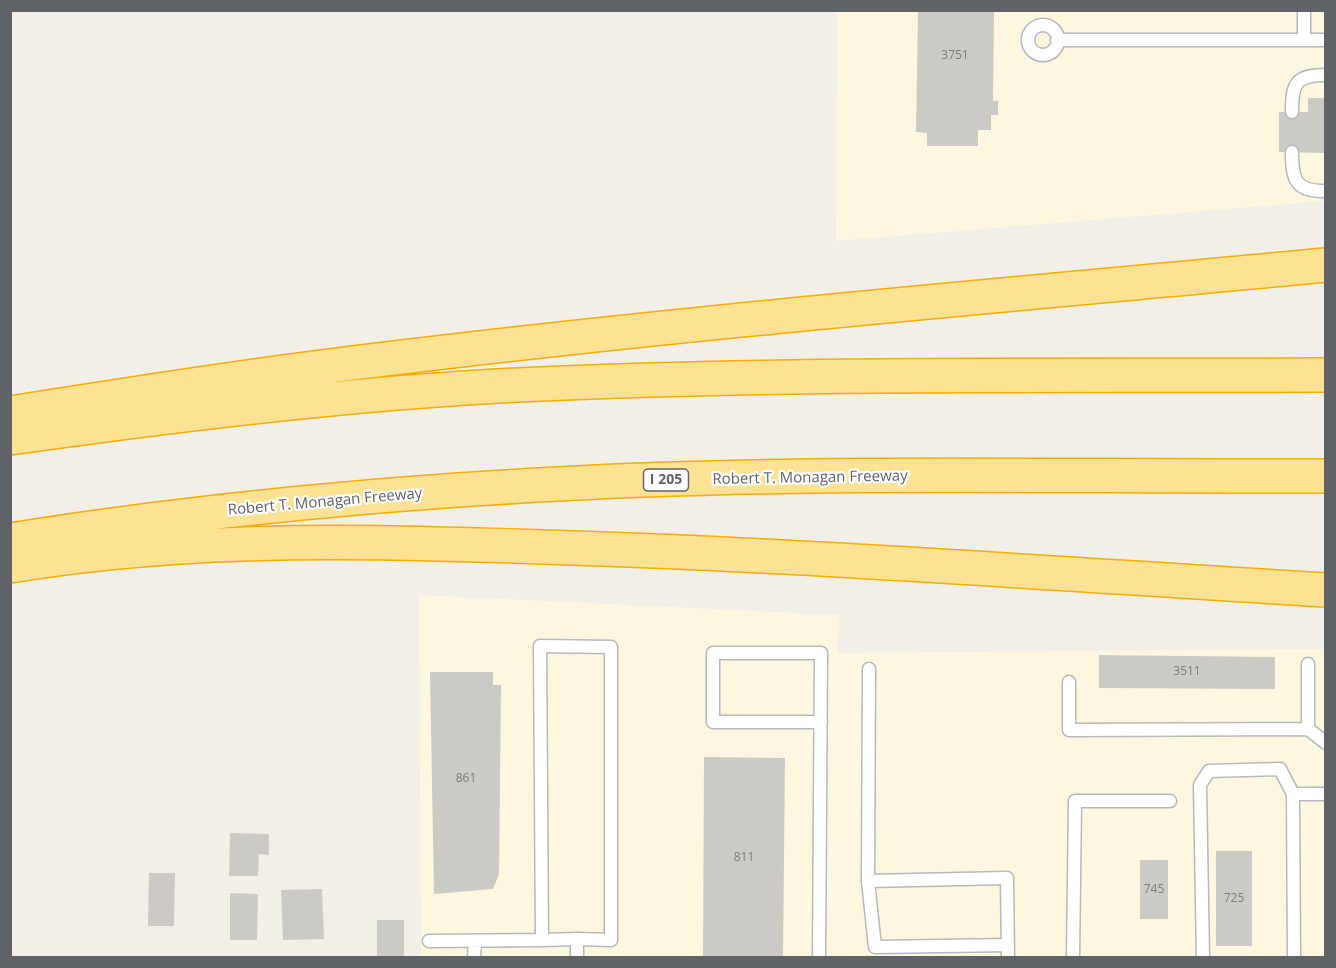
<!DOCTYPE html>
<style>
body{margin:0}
#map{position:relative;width:1336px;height:968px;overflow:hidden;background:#f1efe8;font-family:"Open Sans",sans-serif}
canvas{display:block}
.frame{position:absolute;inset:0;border:12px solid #5f6368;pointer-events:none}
</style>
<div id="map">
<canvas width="1336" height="968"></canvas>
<div class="frame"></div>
</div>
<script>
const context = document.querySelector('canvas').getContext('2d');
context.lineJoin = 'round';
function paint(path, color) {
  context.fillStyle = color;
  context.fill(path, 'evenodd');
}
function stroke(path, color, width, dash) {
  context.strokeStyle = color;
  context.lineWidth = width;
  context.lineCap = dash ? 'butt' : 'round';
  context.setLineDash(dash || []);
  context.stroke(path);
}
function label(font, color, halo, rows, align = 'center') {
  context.font = font + ' "Open Sans",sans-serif';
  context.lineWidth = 4.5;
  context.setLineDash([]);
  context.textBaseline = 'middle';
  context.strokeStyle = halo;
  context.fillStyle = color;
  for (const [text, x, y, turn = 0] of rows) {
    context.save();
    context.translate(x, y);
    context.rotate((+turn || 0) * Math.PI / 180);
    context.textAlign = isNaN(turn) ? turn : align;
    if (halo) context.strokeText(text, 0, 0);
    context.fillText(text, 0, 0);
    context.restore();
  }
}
const commercial = new Path2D(`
 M837 11H1325V201L836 241Z
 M419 595 839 615 837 653 1325 649V957H421Z`);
const building = new Path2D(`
 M918 10H994L993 101H998V115H991V130H978V146H927V133L916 132Z
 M1308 98H1326V153L1279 152V112H1308Z
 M1099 655 1275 657V689L1099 688Z
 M430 672H493V685H501L499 874 493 889 434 894Z
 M704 757 785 758 783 958H703Z
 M230 833 269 834V855L259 854 258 876H229Z
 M1216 851H1252V946H1216Z
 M1140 860H1168V919H1140Z
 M149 873H175L174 926H148Z
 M322 889 324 939 283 940 281 890Z
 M230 893 258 894 257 940H230Z
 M377 920H404V956L377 957Z`);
const service = new Path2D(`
 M1304 10V40
 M1028 40a15 15 0 1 1 30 0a15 15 0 1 1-30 0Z
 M1057 40H1326
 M1292 112C1292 84 1295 75 1326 75
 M1292 152C1292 179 1295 192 1326 191
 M869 669 868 881 1007 878 1008 958
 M1069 682V730L1308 729 1326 743
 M1308 729V664
 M1293 794H1326
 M868 881 875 947 1008 945
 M577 939 611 940V647L540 646 542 940 577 939V958
 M429 941 542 940
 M474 958 475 941
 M819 958 821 653H713V722H821
 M1073 958 1075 801H1170
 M1203 958 1200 785 1209 771 1280 769 1293 794 1294 958`);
const motorway = new Path2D(`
 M10 413C111 397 212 381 313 368 650 325 988 297 1326 265
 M10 438C172 415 335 395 498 386 773 372 1050 376 1326 375
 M10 540C211 508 414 490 617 481 853 471 1090 477 1326 476
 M10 566C197 535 384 541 572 548 823 556 1074 575 1326 590`);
const numberNames = [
 ["3751",955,56],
 ["3511",1187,672],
 ["861",466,779],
 ["811",744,858],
 ["745",1154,890],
 ["725",1234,899]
];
const shields = [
 [666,480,45]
];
const shieldNames = [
 ["I 205",666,480]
];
const streetNames = [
 ["Robert T. Monagan Freeway",810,478,-1],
 ["Robert T. Monagan Freeway",325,502,-5]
];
paint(commercial, '#fef7e0');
paint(building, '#cccac5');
stroke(service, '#b5b8bc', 15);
stroke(motorway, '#f9ab00', 36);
stroke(service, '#fff', 12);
stroke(motorway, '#fde293', 33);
label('12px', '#7a7d7f', null, numberNames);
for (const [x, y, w] of shields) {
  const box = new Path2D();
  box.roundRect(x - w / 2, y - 11, w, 22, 4.5);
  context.fillStyle = '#fff';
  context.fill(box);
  stroke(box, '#5f6368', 1.5);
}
label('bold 14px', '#5f6368', null, shieldNames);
label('15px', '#5f6368', '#fff', streetNames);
</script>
